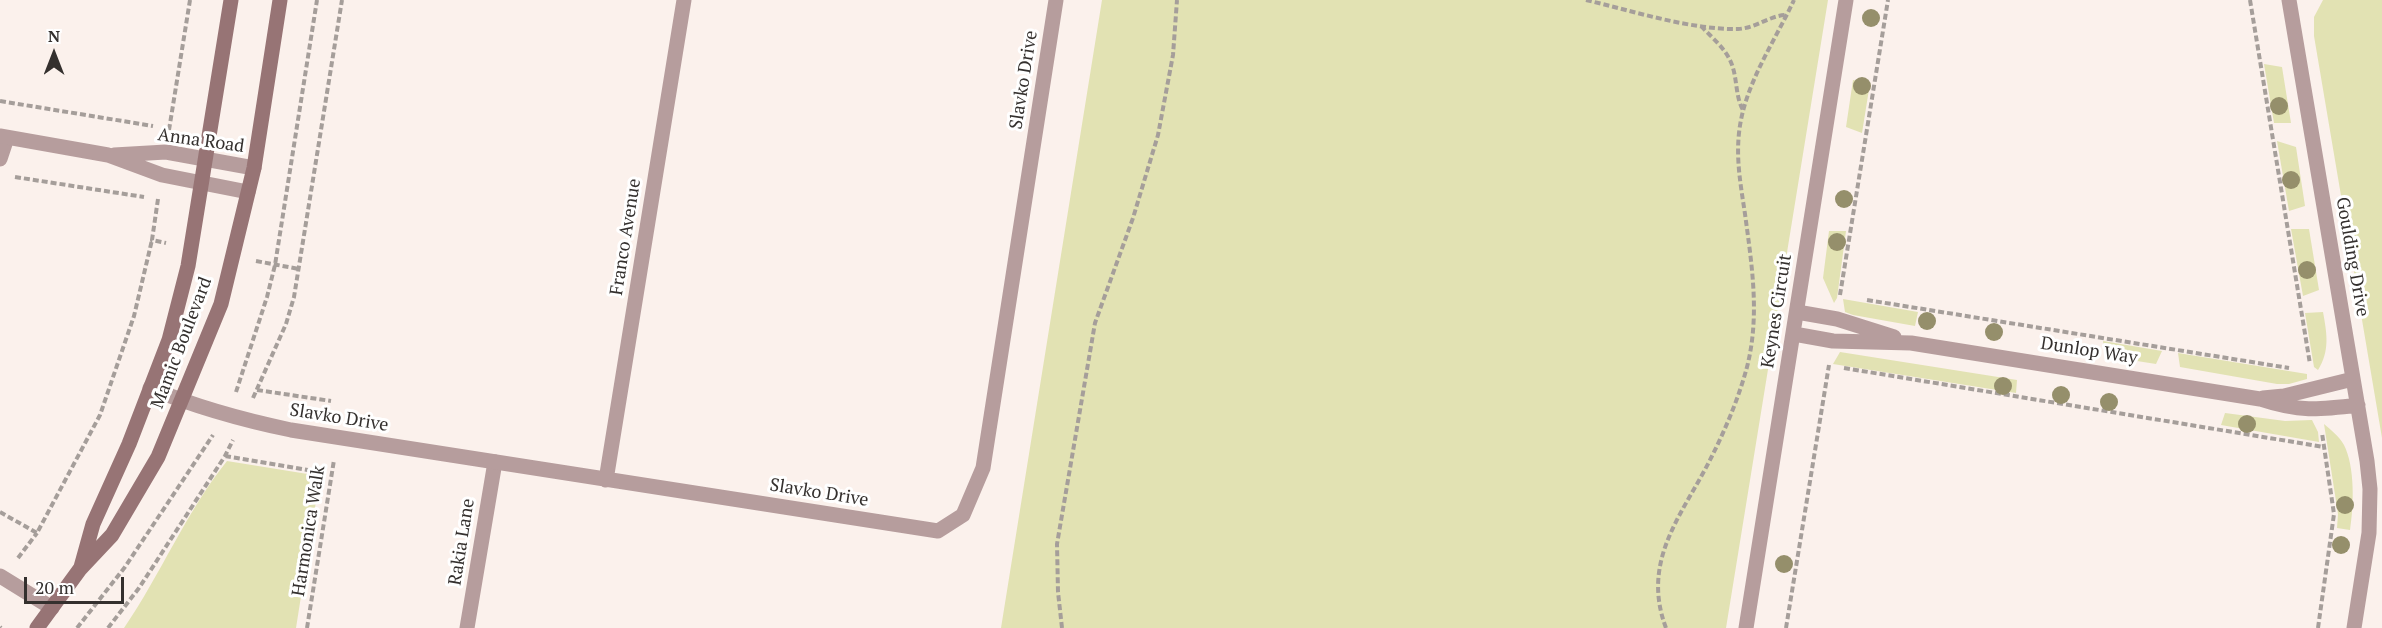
<!DOCTYPE html>
<style>
body{margin:0}
#map{position:relative;width:2382px;height:628px;overflow:hidden;background:#fbf1ec;font-family:"PT Serif",serif}
canvas{display:block}
.north{position:absolute;left:24px;top:24px;width:60px;height:60px;-webkit-text-stroke:4px #fff;paint-order:stroke;rotate:0deg;font-size:16px;font-weight:700;line-height:24px;text-align:center;color:#34302e}
.north::after{content:'';display:block;margin:auto;width:21px;height:27px;background:#34302e;clip-path:polygon(50% 0,100% 100%,50% 72%,0 100%)}
.scale{position:absolute;left:24px;top:577px;width:100px;height:27px;box-sizing:border-box;border:3px solid #34302e;border-top:0;padding-left:8px;font-size:18px;line-height:21px;white-space:nowrap;color:#34302e;-webkit-text-stroke:4px #fff;paint-order:stroke}
</style>
<div id="map">
<canvas width="2382" height="628"></canvas>
<div class="north">N</div>
<div class="scale">20 m</div>
</div>
<script>
const context = document.querySelector('canvas').getContext('2d');
context.lineJoin = 'round';
function paint(path, color) {
  context.fillStyle = color;
  context.fill(path, 'evenodd');
}
function stroke(path, color, width, dash) {
  context.strokeStyle = color;
  context.lineWidth = width;
  context.lineCap = dash ? 'butt' : 'round';
  context.setLineDash(dash || []);
  context.stroke(path);
}
function label(font, color, halo, rows, align = 'center') {
  context.font = font + ' "PT Serif",serif';
  context.lineWidth = 6;
  context.setLineDash([]);
  context.textBaseline = 'middle';
  context.strokeStyle = halo;
  context.fillStyle = color;
  for (const [text, x, y, turn = 0] of rows) {
    context.save();
    context.translate(x, y);
    context.rotate((+turn || 0) * Math.PI / 180);
    context.textAlign = isNaN(turn) ? turn : align;
    if (halo) context.strokeText(text, 0, 0);
    context.fillText(text, 0, 0);
    context.restore();
  }
}
const green = new Path2D(`
 M1102 0H1828L1726 628H1001Z
 M2323 0H2382V438L2314 36V17Z
 M2264 64 2282 67 2291 123H2274Z
 M1853 80 1870 83 1862 133 1846 127Z
 M2277 141 2296 147 2305 206 2289 211Z
 M2291 229H2309L2319 290 2303 296Z
 M1829 231H1846L1837 298 1834 303 1823 278Z
 M1843 299 1918 312 1915 326 1853 315 1845 312Z
 M2323 312C2327 334 2330 351 2318 370L2314 367 2305 313Z
 M2103 341 2162 351 2156 364 2105 356Z
 M1840 352 2017 380 2016 393 1833 364Z
 M2178 353 2307 374V379L2289 384H2277L2180 367Z
 M2225 413 2285 421 2312 420 2318 432 2319 442 2221 425Z
 M2324 424C2331 430 2339 436 2344 445 2355 467 2354 505 2350 530L2337 528 2338 514Z
 M227 461 320 476 296 628H124C161 574 186 512 227 461Z`);
const path = new Path2D(`
 M1586 0C1633 11 1691 30 1738 29 1757 28 1770 15 1787 15
 M2250 0 2310 364
 M1701 26C1713 39 1728 50 1733 68 1737 81 1736 98 1743 110
 M0 101 153 126
 M169 130 190 0
 M15 177 144 197
 M158 199 152 240 166 243
 M256 261 299 269
 M1840 295 1888 0
 M1867 300 2289 368
 M1844 368 2324 447
 M257 390 331 401
 M236 392 267 297 275 265 317 0
 M253 398 286 324 294 297 342 0
 M225 456 320 472
 M0 512 37 533 100 415 134 316 152 240
 M18 558 37 533
 M0 627 1 628
 M77 628 125 567 213 435
 M108 628 139 588 225 456 233 440
 M307 628 334 460
 M1062 628 1058 592 1057 544 1095 323 1133 218 1158 135 1173 55 1177 0
 M1666 628C1640 559 1684 513 1712 456 1726 428 1739 397 1747 367 1760 316 1752 266 1745 214 1741 187 1736 161 1739 133 1744 85 1774 43 1794 0
 M1786 628 1829 365
 M2318 628 2334 514 2322 433`);
const lane = new Path2D(`
 M0 159 7 138
 M467 628 495 462`);
const street = new Path2D(`
 M2289 0 2367 461 2370 489 2369 533 2354 628
 M0 136 108 155 162 175 248 192
 M114 155 166 152 254 168
 M1797 312 1837 319 1894 337
 M1794 334 1833 341 1911 343 2260 399C2299 412 2318 410 2358 405
 M150 388C196 407 243 420 291 430L938 531 963 515 983 468 1056 0
 M2263 398 2284 396 2353 379
 M606 480 684 0
 M0 576 52 608
 M1746 628 1846 0`);
const secondary = new Path2D(`
 M81 567 93 524 129 444 169 340 188 266 231 0
 M37 628 80 569 112 535 158 457 221 304 254 168 280 0`);
const trees = [
 [1871,18],
 [1862,86],
 [2279,106],
 [2291,180],
 [1844,199],
 [1837,242],
 [2307,270],
 [1927,321],
 [1994,332],
 [2003,386],
 [2061,395],
 [2109,402],
 [2247,424],
 [2345,505],
 [2341,545],
 [1784,564]
];
const streetNames = [
 ["Slavko Drive",1024,80,-81],
 ["Anna Road",201,141,8],
 ["Franco Avenue",626,237,-81],
 ["Goulding Drive",2352,257,80],
 ["Keynes Circuit",1777,311,-81],
 ["Mamic Boulevard",182,343,-69],
 ["Dunlop Way",2089,351,9],
 ["Slavko Drive",339,418,9],
 ["Slavko Drive",819,493,9],
 ["Harmonica Walk",309,531,-81],
 ["Rakia Lane",462,542,-81]
];
paint(green, '#e2e2b3');
stroke(path, '#a59e9a', 4, [6, 3]);
stroke(lane, '#b69d9d', 15);
stroke(street, '#b69d9d', 15);
stroke(secondary, '#977475', 15);
context.fillStyle = '#958f6b';
for (const [x, y] of trees) {
  context.beginPath();
  context.arc(x, y, 9, 0, 2 * Math.PI);
  context.fill();
}
label('18px', '#34302e', '#fff', streetNames);
</script>
